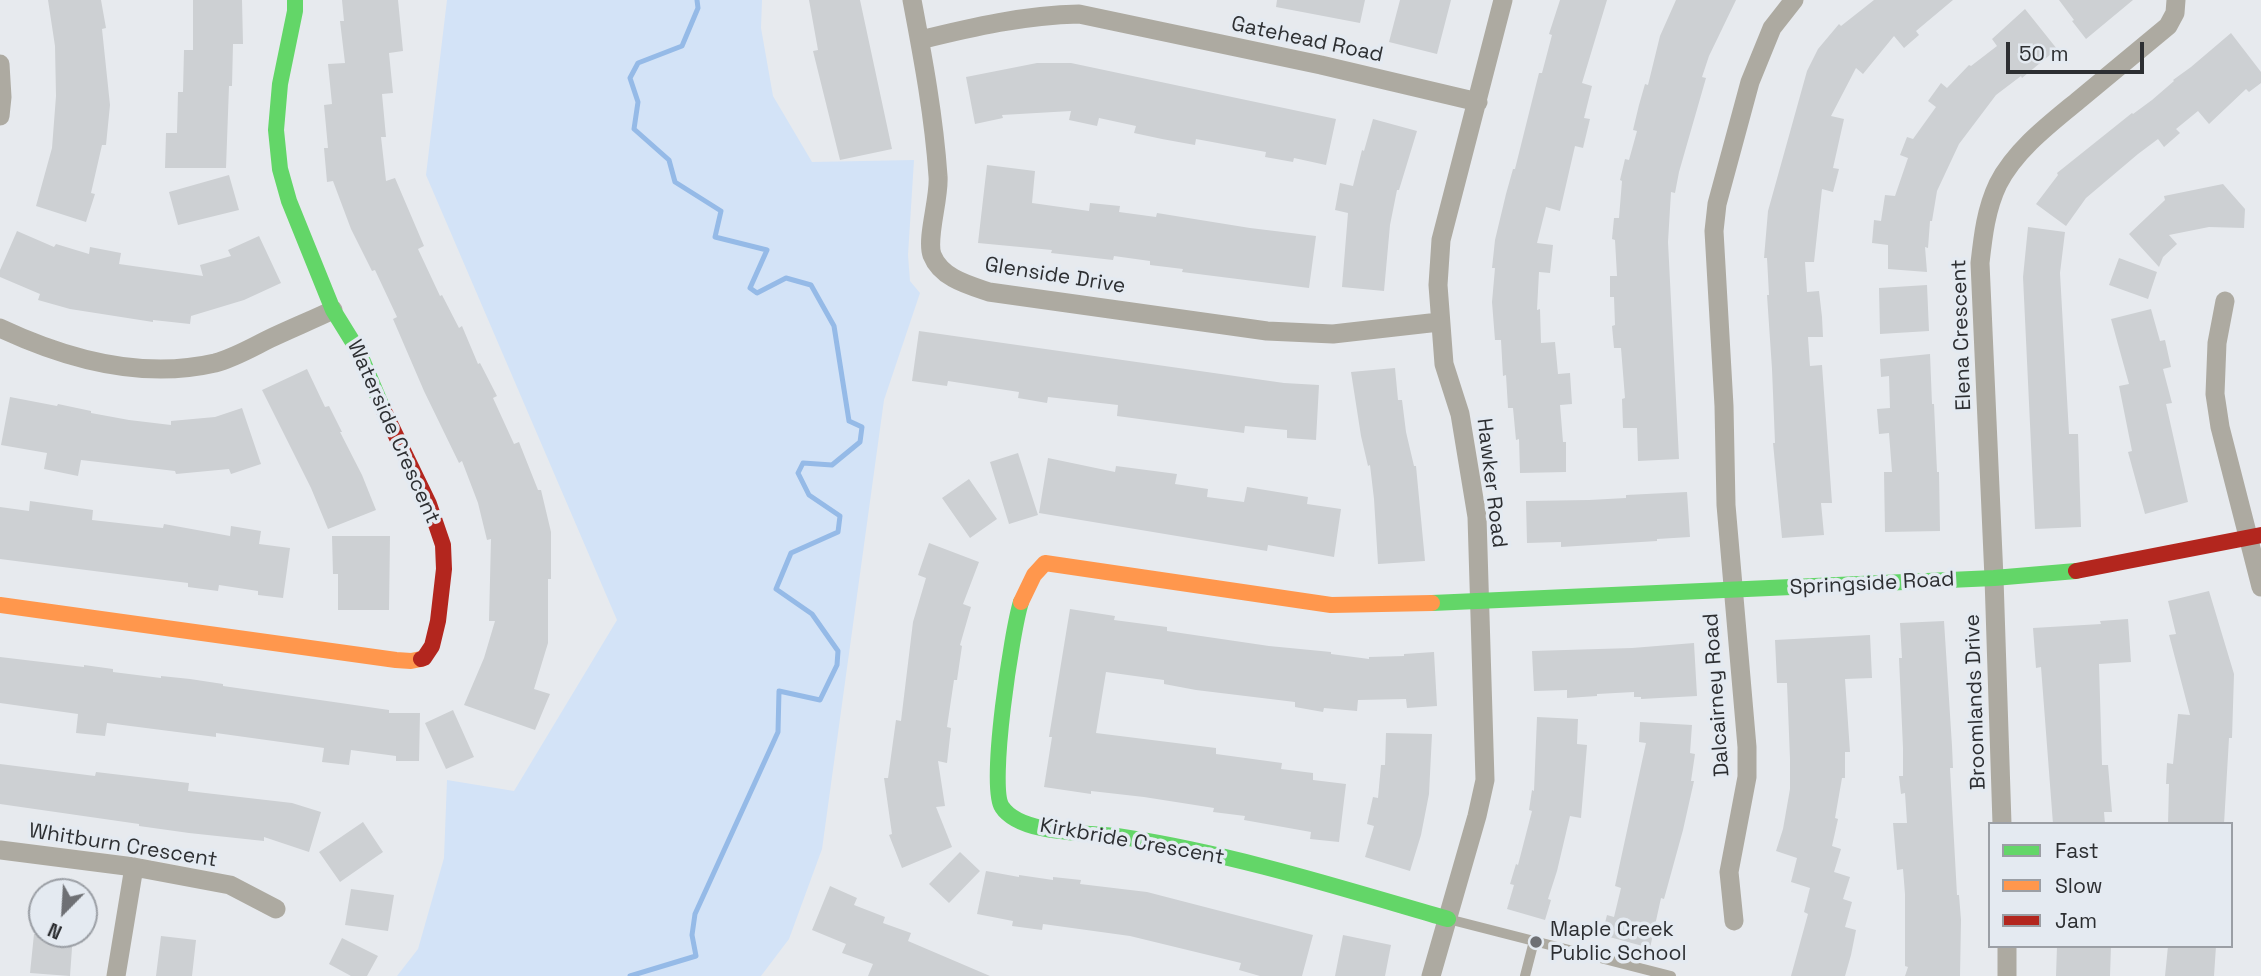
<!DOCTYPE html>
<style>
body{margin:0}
#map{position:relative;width:2261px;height:976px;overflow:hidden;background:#e7eaee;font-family:"Space Grotesk",sans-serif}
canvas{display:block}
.legend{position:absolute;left:1988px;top:822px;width:245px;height:126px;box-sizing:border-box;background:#e4eaf1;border:2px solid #9b9fa5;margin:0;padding:9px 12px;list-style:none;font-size:21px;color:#2d2f32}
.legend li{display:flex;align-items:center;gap:14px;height:35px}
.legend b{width:35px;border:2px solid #9b9fa5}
.north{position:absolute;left:28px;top:878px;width:70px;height:70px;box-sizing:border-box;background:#e4eaf1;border:2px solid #9b9fa5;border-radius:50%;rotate:204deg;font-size:19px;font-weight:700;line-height:28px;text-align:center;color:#2d2f32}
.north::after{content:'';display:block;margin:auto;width:24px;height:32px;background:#6e7074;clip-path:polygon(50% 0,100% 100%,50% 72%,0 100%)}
.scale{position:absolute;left:2006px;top:42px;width:138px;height:32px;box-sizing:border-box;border:4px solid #2d2f32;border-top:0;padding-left:9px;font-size:21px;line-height:24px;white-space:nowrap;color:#2d2f32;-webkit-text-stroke:5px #e4eaf1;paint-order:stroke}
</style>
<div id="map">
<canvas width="2261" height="976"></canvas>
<ul class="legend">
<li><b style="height:9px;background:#63d668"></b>Fast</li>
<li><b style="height:9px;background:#ff974d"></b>Slow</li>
<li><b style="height:9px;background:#b3261e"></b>Jam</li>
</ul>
<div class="north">N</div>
<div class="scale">50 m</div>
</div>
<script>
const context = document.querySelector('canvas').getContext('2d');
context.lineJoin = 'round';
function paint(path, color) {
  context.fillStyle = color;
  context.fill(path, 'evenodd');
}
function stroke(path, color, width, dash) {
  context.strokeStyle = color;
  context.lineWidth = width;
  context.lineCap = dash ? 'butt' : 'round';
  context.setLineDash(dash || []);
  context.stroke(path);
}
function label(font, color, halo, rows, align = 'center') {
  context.font = font + ' "Space Grotesk",sans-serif';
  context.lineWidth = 7;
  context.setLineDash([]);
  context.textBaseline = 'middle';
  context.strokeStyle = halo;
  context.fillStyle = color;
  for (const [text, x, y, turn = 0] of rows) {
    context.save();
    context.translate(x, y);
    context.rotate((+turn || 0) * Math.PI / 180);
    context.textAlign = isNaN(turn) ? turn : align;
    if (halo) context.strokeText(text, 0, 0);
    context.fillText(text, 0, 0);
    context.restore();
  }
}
const green = new Path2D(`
 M447 0H762L761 28 773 96 812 162 914 160 908 255 910 281 920 293 884 400 822 849 789 939 761 976H397L418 949 444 858 447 780 514 791 617 620 426 175Z`);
const stream = new Path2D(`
 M630 976 696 956 692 935 695 914 778 732 779 691 820 700 837 665 838 651 812 614 776 589 791 553 838 532 840 516 809 495 798 473 803 463 832 465 860 442 862 427 849 421 834 326 811 285 786 278 757 293 750 288 767 250 715 237 721 211 675 182 669 160 634 129 638 102 630 78 638 63 682 46 698 8 697 0`);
const building = new Path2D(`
 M48 0H101L106 28 102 29 110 105 106 145H102L91 193 95 194 86 222 36 206 52 148 56 96 55 46Z
 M193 0H242L243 44H233L232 86H229L226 168H165L166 133H177L178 92H183L184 50H193Z
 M342 0H398L403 51 389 53 393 93 382 94 386 137H381L386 181 395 178 424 246 418 249 440 296 442 295 459 328 462 326 478 364 480 363 497 396 493 398 514 444 519 442 538 490H541L551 532V579H548V643L534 689 550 694 535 730 464 705 484 658 495 621H489L491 539 487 540 478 503 462 461 459 463 424 391 393 319 397 317 375 270 372 271 351 229 333 181 327 182 324 148H328L324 105 332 104 328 64 345 63 340 21H344Z
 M809 0H860L892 149 840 160 813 51 818 50Z
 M1277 0H1365L1360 23 1276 7Z
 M1400 0H1451L1437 54 1389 42Z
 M1560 0H1607L1582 83 1592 86 1584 118 1590 119 1583 148 1575 146 1560 211 1546 207 1537 243 1553 245 1550 273 1539 272 1537 310 1540 309 1541 343 1555 342 1558 374 1570 373 1572 404 1560 405 1563 442H1566V472L1520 473 1519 439 1516 440 1513 408H1508L1506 375 1503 376 1501 340H1495L1492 302 1495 268H1492L1495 240 1506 194 1513 169H1515L1539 73H1542L1552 35 1549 34Z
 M1676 0H1736L1709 56 1702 77 1706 78 1679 172 1675 193 1671 192 1668 242 1679 459 1638 461 1637 428H1623L1622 399 1625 398 1621 348H1614L1612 326 1615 325 1614 297H1610V276H1617L1615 240 1612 239 1614 218H1619L1622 181 1620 180 1625 159 1629 160 1637 131 1633 130 1639 105 1645 84 1648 85 1660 36Z
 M1874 0H1953L1916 31 1919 35 1904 48 1894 36 1863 74 1856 68 1831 116 1844 119 1833 168 1839 169 1833 192 1822 189 1814 262H1805L1807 292 1819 291 1822 317 1823 337H1808L1810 366 1822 365 1832 503H1821L1824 535 1782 538 1773 443H1775L1772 369 1767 295H1769L1767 258H1764L1768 211 1807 71 1818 49 1839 24 1841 26Z
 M2059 0H2133L2086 39 2072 21 2074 20Z
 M2025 9 2057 49 2022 78 2021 76 1996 95 1959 144 1937 191 1932 221H1930L1928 248 1925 247 1927 272 1888 269V245L1872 243 1874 220 1881 221 1885 195 1895 196 1908 158 1900 155 1907 137 1913 139 1936 107 1928 101 1941 83 1947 88 1969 65 1971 66 1997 46 1992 39Z
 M2231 33 2261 72V83L2249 92 2246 89 2209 124 2198 111 2176 129 2180 133 2164 147 2158 139 2138 154 2086 198 2066 226 2036 204 2058 175 2057 173 2132 113 2133 114 2152 100 2174 81 2173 80 2191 67Z
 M1037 63H1071L1336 119 1326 165 1294 158 1293 162 1265 157 1266 152 1196 139 1195 145 1162 139 1134 133 1136 126 1099 118 1097 126 1069 120 1071 111 1002 115 1003 118 975 124 966 77Z
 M1373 119 1417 131 1399 190H1397L1390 225 1384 291 1342 287 1348 213 1335 210 1340 183 1353 186 1362 150 1364 151Z
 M987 165 1035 171 1032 203 1089 211 1090 203 1120 206 1119 212 1156 217 1157 213 1250 228 1316 236 1309 288 1182 272 1183 269 1150 265V261L1114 256 1113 260 1051 253 1052 250 978 243Z
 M229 175 239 210 178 225 169 192Z
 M2223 184 2245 209 2244 228 2209 227 2169 235 2177 244 2163 257 2159 267 2129 234 2165 200 2164 196Z
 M2028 227 2065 232 2060 273 2069 434H2078L2081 527 2035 529 2023 277Z
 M17 231 54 247 56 244 89 254 90 247 121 253 119 264 203 276 200 265 231 256 228 250 259 236 281 283 244 300 191 316 190 324 153 320V322L70 309 38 300 40 294 0 277V270Z
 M2119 258 2157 272 2148 299 2109 285Z
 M1927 285 1929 331 1880 334 1879 288Z
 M2151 309 2160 341 2165 340 2171 367 2163 369 2172 403 2166 404 2188 502 2145 514 2128 452 2132 451 2119 386 2129 384 2111 319Z
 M919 331 1284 383 1319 385 1316 440 1287 438V430L1245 426 1244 433 1117 416 1118 405 1048 397 1047 403 1018 398 1019 392 948 381 947 386 912 381Z
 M1930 354 1932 404H1934L1937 472H1939L1940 531 1885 532 1884 472H1892L1889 433 1879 434 1877 409 1890 408 1889 376 1881 377 1880 359Z
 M1395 368 1398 400H1402L1406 432 1414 466H1416L1425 561 1378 564 1374 499 1370 465 1368 466 1361 436 1351 372Z
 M307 369 325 407 329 406 342 432H340L362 475 376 510 328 529 311 488 262 390Z
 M10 397 57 406 58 404 91 411V413L129 420 171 425V421L215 417 242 408 261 464 231 474 229 469 176 474 175 471 81 460 78 476 44 469 47 453 1 445Z
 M1018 453 1038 515 1009 524 990 462Z
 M1048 458 1115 472 1116 466 1177 474 1175 484 1208 489 1207 497 1244 502 1247 487 1308 497 1307 504 1341 509 1334 557 1268 545 1267 551 1039 513Z
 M969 479 997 519 970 538 942 498Z
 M1687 492 1690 537 1657 539V541L1561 547V542L1527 543 1526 501 1589 500 1626 498V495Z
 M30 501 93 510 92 520 163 528 164 524 230 536 231 526 261 531 259 544 290 548 283 598 258 595V591L219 585 218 591 188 587V583L0 559V507L29 511Z
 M332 536H390L389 610H338V574H333Z
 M929 543 979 562 963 604 971 607 960 645 962 646 957 680H954L947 727 951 728 947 763 938 761 945 806 936 807 952 847 902 868 889 835 892 834 884 778H888L896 720 901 721 913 622 926 578 918 575Z
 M2209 591 2234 674 2232 738H2229L2224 824H2168L2169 784H2166L2167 763 2173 764 2178 714 2190 715 2169 635 2176 634 2168 601Z
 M1070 609 1115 616 1114 620 1167 627V631L1269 646 1331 652V654L1369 659V657L1404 656V654L1434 652 1437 706 1407 708 1406 699 1358 700 1357 711 1324 708 1323 712 1295 707V702L1196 690 1164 684V680L1106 672 1096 733 1216 748V754L1282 763 1281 769 1313 773V780L1346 784 1339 842 1310 839 1311 832 1244 820 1245 816 1213 812 1214 808 1144 797 1091 791V794L1044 787 1052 737H1049Z
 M2128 619 2131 662 2099 664 2102 765H2108L2112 812H2104L2105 824H2053L2041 667 2036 668 2033 628 2101 624 2100 621Z
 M1944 621 1952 746 1953 768H1950L1957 895H1959L1961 920 1960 976H1905L1908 967 1905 966V894L1903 869 1897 870 1893 823H1907L1905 793 1901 794 1899 776H1903V748L1899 658H1902L1900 623Z
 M1870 635 1872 678 1845 679 1850 752H1845V778H1842L1835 818 1838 819 1832 846 1841 849 1834 872 1850 877 1843 899 1852 902 1845 927 1856 930 1851 955 1845 976H1791L1808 914 1804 912 1810 888 1791 882 1797 858 1776 851 1783 829 1790 789V759L1787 683H1777L1775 640Z
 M1694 643 1697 696 1641 699V697H1634V692L1597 694V696L1567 698V690L1534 691 1532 651 1632 648Z
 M0 657 84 667V665L113 669V672L161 678V676L190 679 223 684V686L389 710V713H420L419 761H396V756L351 750 349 765 322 762 324 748 216 733V737L107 723 105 736 76 733 78 714 0 703Z
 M453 710 474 757 446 769 425 723Z
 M1537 717 1578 719 1577 744 1587 745 1581 818 1570 816 1557 871 1548 899 1551 900 1545 920 1507 909 1514 885 1510 884 1516 864 1518 865 1532 811 1529 810 1532 790 1534 791Z
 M1640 722 1692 725 1690 753 1695 754 1691 781H1694L1683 830 1664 899 1661 898 1650 948 1602 935 1607 915 1614 917 1621 888 1615 886 1646 743 1639 742Z
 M1386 733 1432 734 1429 794 1421 835 1410 871 1365 857 1374 826 1367 824 1373 797 1378 798 1381 765H1385Z
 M0 764 95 776 96 772 189 783 188 791 292 803 321 812 309 852 264 837V841L189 833 139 826V824L0 804Z
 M363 822 383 852 340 882 319 852Z
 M960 852 980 871 949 903 929 884Z
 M986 871 1019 877V875L1053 880V877L1081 880 1080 884 1147 892 1313 935 1302 976H1260L1239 970 1241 963 1130 936 1043 924 1042 930 1012 926 1013 921 977 914Z
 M830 886 857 898 854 905 885 917 883 923 911 933 908 941 990 976H868L873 964 842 953 846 944 812 930Z
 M351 889 394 895 388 931 345 925Z
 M34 934H73L70 976 30 973Z
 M1343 935 1391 945 1385 976H1335Z
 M161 936 196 940 192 976H156Z
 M342 938 378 956 367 976H351L329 964Z
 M2057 946H2111L2110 976H2056Z
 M2168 946H2216L2214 976H2165Z`);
const lane = new Path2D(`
 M1448 919 1671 976
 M1525 976 1534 941`);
const street = new Path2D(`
 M912 0C923 58 934 117 938 176 940 197 926 238 932 255 941 278 968 285 989 292L1267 331 1333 334 1439 322
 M920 40C973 27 1025 15 1079 14L1321 65 1478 102
 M0 64 2 97 0 116
 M2225 301 2217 343 2215 394 2220 427 2261 587
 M0 328C66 359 142 380 215 363 234 358 251 348 269 339 290 329 312 320 333 310
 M2002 824 1994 578 1980 263C1983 236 1986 209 1998 184 2016 149 2051 123 2080 99 2110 74 2139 50 2168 26L2175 13 2176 0
 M0 850 134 867 230 885 276 909
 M1734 921 1729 872 1747 777V747L1726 505 1724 406 1714 231 1717 204 1750 82 1772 28 1794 0
 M116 976 134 867
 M1431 976 1477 816 1485 780 1477 517 1460 414 1444 364 1438 285 1441 240 1503 0
 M2007 976V946`);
const fast = new Path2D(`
 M295 0V11L280 84 276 130 280 169 289 201 333 310 359 352 383 409
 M1021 602C1012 630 988 787 1002 807 1021 836 1092 832 1123 837 1234 854 1341 888 1448 919
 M1432 603 1994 578 2076 571`);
const slow = new Path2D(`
 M1021 602 1034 575 1045 563 1331 605 1432 603
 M0 605 396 660 411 661 421 659`);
const jam = new Path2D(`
 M383 409 429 504 443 545 444 569 438 621 432 646 424 658 421 659
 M2076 571 2261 535`);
const markers = [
 [1536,942,7,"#6e7074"]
];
const streetNames = [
 ["Gatehead Road",1307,40,12],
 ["Glenside Drive",1055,276,9],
 ["Elena Crescent",1962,335,-92],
 ["Waterside Crescent",393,432,66],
 ["Hawker Road",1491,483,83],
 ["Springside Road",1872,584,-3],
 ["Dalcairney Road",1717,695,-94],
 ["Broomlands Drive",1976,702,-92],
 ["Kirkbride Crescent",1132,842,10],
 ["Whitburn Crescent",123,846,9]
];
const poiNames = [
 ["Maple Creek",1550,930],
 ["Public School",1550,954]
];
paint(green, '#d3e3f7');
stroke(stream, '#95bae7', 5);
paint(building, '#cdd0d3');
stroke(lane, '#adaaa1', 10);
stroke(street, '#adaaa1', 19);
stroke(fast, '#63d668', 16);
stroke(slow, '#ff974d', 16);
stroke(jam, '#b3261e', 16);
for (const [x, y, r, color] of markers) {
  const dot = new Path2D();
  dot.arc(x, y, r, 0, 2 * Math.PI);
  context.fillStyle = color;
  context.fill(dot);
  stroke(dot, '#e4eaf1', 2.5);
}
label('21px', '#2d2f32', '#e4eaf1', streetNames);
label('21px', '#2d2f32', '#e4eaf1', poiNames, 'left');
</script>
